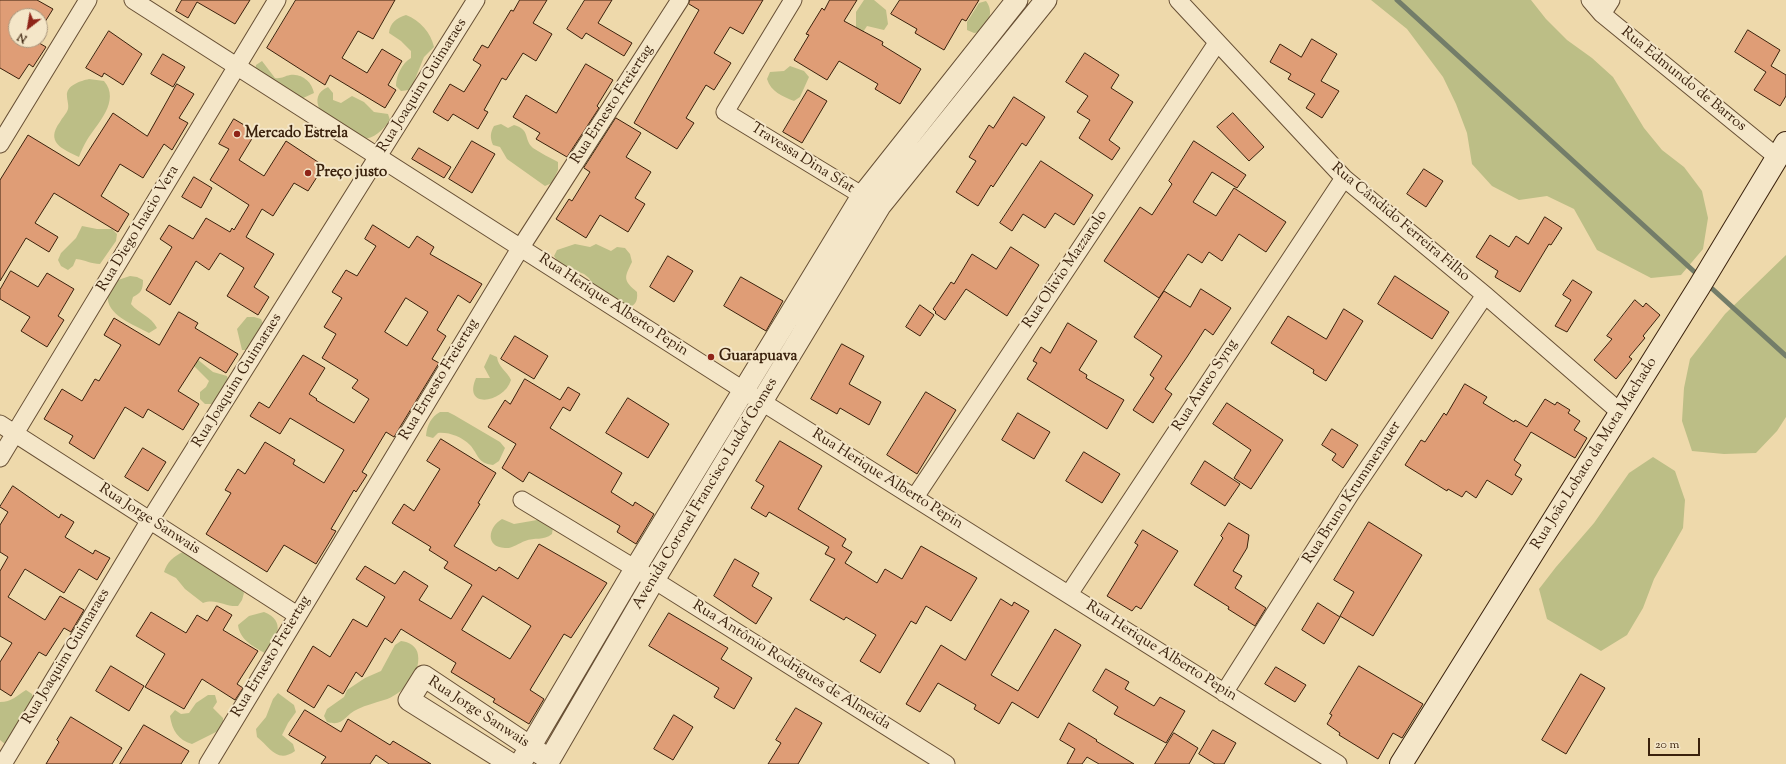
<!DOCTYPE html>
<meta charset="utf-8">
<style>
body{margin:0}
#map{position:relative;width:1786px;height:764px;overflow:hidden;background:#eed9ab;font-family:"Sorts Mill Goudy",serif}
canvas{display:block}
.north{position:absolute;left:8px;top:8px;width:40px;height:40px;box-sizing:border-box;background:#f4e6c8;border:1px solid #aa977d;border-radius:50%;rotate:211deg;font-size:11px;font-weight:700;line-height:16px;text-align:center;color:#3a210c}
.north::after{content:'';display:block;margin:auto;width:14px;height:18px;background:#8f2418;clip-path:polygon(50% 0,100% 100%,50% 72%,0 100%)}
.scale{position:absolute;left:1648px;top:738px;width:52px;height:18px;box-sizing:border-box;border:2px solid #3a210c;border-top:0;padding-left:5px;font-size:12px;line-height:14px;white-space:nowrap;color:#3a210c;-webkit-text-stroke:3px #f4e6c8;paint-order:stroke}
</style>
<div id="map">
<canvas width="1786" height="764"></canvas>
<div class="north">N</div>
<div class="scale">20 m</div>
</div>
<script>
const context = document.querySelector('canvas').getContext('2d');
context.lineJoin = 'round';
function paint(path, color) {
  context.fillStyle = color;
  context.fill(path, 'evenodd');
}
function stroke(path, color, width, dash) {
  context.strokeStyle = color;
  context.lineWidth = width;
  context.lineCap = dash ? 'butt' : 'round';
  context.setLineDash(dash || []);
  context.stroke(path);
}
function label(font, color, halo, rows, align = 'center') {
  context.font = font + ' "Sorts Mill Goudy",serif';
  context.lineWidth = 4;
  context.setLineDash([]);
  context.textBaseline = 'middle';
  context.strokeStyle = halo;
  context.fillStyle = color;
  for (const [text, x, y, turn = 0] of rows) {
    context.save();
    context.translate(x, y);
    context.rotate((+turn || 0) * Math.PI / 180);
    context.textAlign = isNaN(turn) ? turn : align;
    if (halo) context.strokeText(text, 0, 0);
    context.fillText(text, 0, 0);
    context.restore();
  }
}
const green = new Path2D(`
 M864 0H874L886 10 888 24 884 30 867 26 863 32 856 30V12Z
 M1371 0H1531L1546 19 1567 40 1592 58 1613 77 1644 128 1662 150 1684 167 1702 191 1708 218 1703 249 1681 275 1651 278 1597 250 1574 209 1547 196 1519 200 1492 186 1472 164 1467 133 1456 104 1443 77 1407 29Z
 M986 1C994 12 989 22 981 32L974 33 967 30V22L979 3Z
 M406 15C420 20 431 33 434 47L424 57 413 84 409 90 401 91 396 86C396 76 402 63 411 58V51L401 41 389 33C390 23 396 18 406 15Z
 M262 61 275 78C282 79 284 76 290 75 302 73 312 82 314 93L301 99 255 73 256 65Z
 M790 66 804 71 809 77 800 97 794 101C782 96 771 92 767 79L770 72 784 71Z
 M89 79 104 81C121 101 97 124 87 140 84 145 81 151 79 157 62 149 45 142 60 122 62 118 67 113 68 109 69 105 67 100 67 96 66 85 81 81 89 79Z
 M328 87 333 93V100L341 103 352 96 364 102 374 112 388 114 390 120C383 130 374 139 362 139L320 110C315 100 317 92 328 87Z
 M501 124 508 128 514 125C531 130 523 139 533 148 541 153 550 158 558 162V170L552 183 545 186 507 159 500 147 493 145C490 138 490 133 494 126Z
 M82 226 97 229H112L117 234 116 241 100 264C91 264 86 260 76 259L73 266 68 270 61 266 58 260 61 253 76 238Z
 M575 244 590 247 596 244 611 251 617 247 625 248 630 254 632 262C624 278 623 280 637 292 638 302 635 305 627 309L596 290 589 278 584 274 564 266 558 262 554 256 557 250Z
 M1786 255V417L1777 431 1756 453 1724 454 1692 451 1682 421 1684 388 1690 359 1725 314Z
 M130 276 137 277 143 280C143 290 141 293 133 297L131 304C139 314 151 316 157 328L149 333C135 325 105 315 108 295 108 290 113 285 115 281Z
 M247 317H254L261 319 264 326 249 350H242L237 329Z
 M490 354 497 357C498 367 507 371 511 380 504 403 462 410 476 378H490L484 367Z
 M197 359 213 372 227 376 229 382 218 400 212 404H205L200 399V392L206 387 209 381 193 365Z
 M440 412H448L454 415 500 442 505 448 499 461 493 465C477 463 479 455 470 445 462 437 449 432 438 433L433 438 426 436C427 425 431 417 440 412Z
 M1653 457 1675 471 1685 500 1683 528 1654 579 1643 608 1627 635 1601 651 1547 619 1539 589 1556 567 1594 523 1629 473Z
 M502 519 514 524 543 519 553 527 552 534C543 541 535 537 525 541 519 543 512 549 505 548 485 547 488 527 502 519Z
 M183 552 240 587 244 593 242 600 238 606C225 607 216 598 203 603L185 589 176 578 164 572C167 562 174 556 183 552Z
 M264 612C287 621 276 639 268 655 255 647 240 641 238 625L249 616Z
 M401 641C409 642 417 646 418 655 421 674 402 695 384 700 375 703 366 705 358 709 344 715 344 727 327 722L324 716 327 709 344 697 347 690 365 678 381 671 395 645Z
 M26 690 32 694 34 701 14 739 5 744 0 740V702C12 702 16 696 26 690Z
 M278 693 294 705 296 712 288 723 282 735 293 744 295 751C277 764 270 747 257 737L256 729 266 717 273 699Z
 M208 695H215L217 702 213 708 223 718V726L218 731 192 744C178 740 172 730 170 716L175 710 181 714 189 713 196 703Z`);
const stream = new Path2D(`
 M1397 0 1699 276
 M1707 284 1786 356`);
const building = new Path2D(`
 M0 0H37L53 9 40 30V16H16V40H34L46 47 33 67 29 64 19 79 0 68Z
 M182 0H250L235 24 197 2 188 18 176 11Z
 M296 0H395L373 39 358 31 342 58 367 73 382 49 402 61 388 85 396 90 385 108 330 75 325 85 267 48Z
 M520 0H547L533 23 552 34 536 61 523 53 506 80 502 78 484 110 488 112 478 129 453 114 448 121 433 112 450 84 464 92 481 65 473 60 482 45 488 48 511 10 513 11Z
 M585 0H612L598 23 632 43 624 56 586 33 582 39 567 29Z
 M690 0H763L743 34 730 27 714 53 731 63 714 90 706 85 686 118 694 123 677 149 634 123 699 10 689 4Z
 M830 0H857L844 21 883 42 882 45 921 69 900 104 875 89 878 84 839 61 827 80 794 60 809 35 806 34 822 8 824 10Z
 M900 0H979L966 21 962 19 944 50 915 33 917 29 891 14Z
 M1748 30 1780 50 1771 66 1786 75V96L1780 106 1754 90 1766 72 1735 52Z
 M109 31 142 54 123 85 104 73 102 77 86 68Z
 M1312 39 1337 54 1321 81 1339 91 1322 118 1306 108 1315 94 1288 79 1291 74 1270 62 1280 44 1301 57Z
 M1085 53 1119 75 1111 88 1133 102 1109 140 1120 148 1112 160 1079 138 1090 120 1077 112 1088 96 1066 82Z
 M163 54 185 67 173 87 151 74Z
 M586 64 613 80 597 106 599 108 567 157 536 139 540 133 513 117 526 95 556 113Z
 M177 84 194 94 179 118 188 123 172 150 164 144 143 178 120 164 101 196 129 214 118 232 54 193 35 223 58 237 49 252 26 238 0 281V180L28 135 79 166 113 113 147 136Z
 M808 90 827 101 802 143 783 132Z
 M1014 97 1045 117 1026 146 1022 143 993 187 991 185 978 206 956 192 976 161 969 157 989 125 993 128Z
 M1233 113 1264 147 1249 161 1217 127Z
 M616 118 641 133 626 157 651 172 635 198 645 204 628 232 600 215 586 238 556 219 569 199 572 201 590 172 584 168Z
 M234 119 256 132 239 160 264 176 286 141 324 166 308 191 294 183 273 216 262 209 246 237 274 254 254 287 269 297 258 315 227 296 244 268 220 253 209 270 196 261 170 305 146 290 172 247 160 239 169 225 193 239 206 218 230 232 232 228 234 230 249 205 210 180 229 149 219 144Z
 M472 141 495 154 472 193 449 179Z
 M1194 141 1246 175 1237 188 1212 172 1193 202 1216 216 1234 188 1286 222 1266 252 1239 234 1222 261 1209 252 1202 263 1188 254 1159 298 1104 261 1140 207 1152 215 1172 184 1169 181Z
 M419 148 451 167 444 178 412 159Z
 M1041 161 1093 195 1074 225 1055 213 1045 228 1023 214 1012 231 1000 223Z
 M1424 169 1443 181 1426 207 1407 194Z
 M194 177 212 188 201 208 182 197Z
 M1545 217 1562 228 1551 245 1549 244 1520 292 1495 277 1498 271 1476 257 1490 235 1509 247 1516 236 1528 244Z
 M373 225 409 248 417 236 434 247 430 254 482 284 470 303 458 295 437 330 446 336 432 359 439 363 394 437 386 432 362 472 367 475 356 492 354 490 331 529 336 531 316 564 284 545 267 572 206 534 231 493 225 490 238 469 245 474 265 442 295 460 293 464 324 483 344 450 290 418 280 434 250 416 259 402 269 408 303 355 325 368 309 394 317 399 316 400 354 423 369 399 352 388 358 380 322 358 336 334 324 327 342 298 332 292 346 270 357 276 376 246 365 239ZM406 298 428 312 407 346 385 332Z
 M1011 247 1039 265 1007 316 966 289 945 320 935 313 936 312 933 309 951 282 954 284 972 254 996 269Z
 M668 256 693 271 674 302 650 287Z
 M11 271 38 287 47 273 74 289 58 316 64 320 47 347 21 331 30 317 0 299V290Z
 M1395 276 1449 312 1432 339 1378 304Z
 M741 277 783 301 766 331 724 306Z
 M1573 280 1592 292 1567 332 1555 326 1571 300 1563 295Z
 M1201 289 1231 308 1213 335 1205 329 1187 357 1165 389 1172 394 1153 423 1133 410 1154 378 1150 375 1162 356 1134 337 1164 291 1190 307Z
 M1635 300 1643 307 1646 303 1660 315 1643 336 1645 338 1629 357 1632 359 1616 379 1594 360 1612 339 1607 336Z
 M920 305 934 315 920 336 906 327Z
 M1344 309 1363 321 1326 381 1313 373 1314 370 1271 343 1288 316 1326 339Z
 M179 312 198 323 195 328 238 354 226 373 200 357 178 391 199 404 183 430 148 409 143 418 125 407 94 459 69 443 73 436 44 419 62 389 82 401 95 379 99 381 121 345 104 335 114 318 159 345Z
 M1068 323 1097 341 1079 370 1087 375 1086 378 1124 400 1107 429 1027 379 1037 363 1033 361 1041 347 1050 353Z
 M515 336 548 356 534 379 501 359Z
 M842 344 864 356 849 384 881 402 869 425 840 408 837 414 811 399Z
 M525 379 560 400 568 387 580 394 570 411 563 407 550 428 622 473 611 492 633 506 635 502 654 514 636 544 617 532 620 526 529 472 523 482 502 468 516 444 488 427 505 400 510 404Z
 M1465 384 1487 397 1483 403 1514 422 1515 420 1527 427 1545 399 1555 405 1557 402 1570 410 1568 413 1580 421 1574 430 1587 438 1575 458 1531 432 1514 460 1521 465 1515 475 1522 479 1512 495 1487 480 1476 498 1466 491 1462 497 1448 489 1447 491 1405 465 1421 440 1425 442 1444 413 1446 415Z
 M926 392 956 410 917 474 887 455Z
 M628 398 669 424 648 458 606 433Z
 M1227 403 1283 440 1251 489 1234 478 1251 450 1213 424Z
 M1018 413 1050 432 1034 459 1002 440Z
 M1332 429 1358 445 1343 468 1332 460 1336 454 1322 445Z
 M441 439 496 473 478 503 480 504 454 546 496 571 499 567 518 579 539 544 607 583 571 638 564 634 530 690 544 699 529 724 493 702 495 699 451 672 456 663 401 629 392 643 385 638 362 677 356 672 343 694 328 685 314 708 287 691 313 646 330 657 353 619 367 627 385 597 356 579 365 566 395 584 404 571 428 586 419 600 451 619 472 585 444 568 448 562 429 550 431 547 392 523 404 504 414 511 440 469 427 461ZM483 596 531 626 510 659 462 630Z
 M780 441 822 466 798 509 846 539 842 546 852 552 845 563 877 583 885 569 902 579 921 546 977 578 951 621 926 606 916 624 911 621 880 673 860 661 876 635 846 617 844 620 810 600 835 559 825 554 829 547 769 512 766 517 751 508 764 486 756 481Z
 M143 448 166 462 148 491 125 477Z
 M1084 452 1120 474 1102 503 1066 481Z
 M1205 461 1240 484 1225 506 1191 484Z
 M13 486 59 518 61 514 74 522 65 537 93 554 95 550 110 558 97 580 79 569 64 593 25 569 8 597 45 620 60 596 84 610 71 632 64 628 46 656 39 652 11 696 0 689V662L12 643 0 636V571L8 557 0 552V525L8 512 0 507Z
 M1369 522 1422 555 1373 636 1340 616 1354 592 1334 580Z
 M1229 523 1249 535 1247 548 1233 571 1242 576 1235 588 1266 608 1255 626 1228 609 1229 607 1194 585 1223 538 1221 536Z
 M1143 530 1178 551 1141 609 1136 606 1132 611 1107 596 1138 545 1135 543Z
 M735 559 759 573 752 586 772 598 756 624 714 596Z
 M1001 599 1012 606 1014 602 1029 611 991 675 1018 691 1055 629 1081 645 1038 718 1012 702 999 724 974 709 976 705 938 683 920 712 906 704 941 645 965 660Z
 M1318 603 1340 617 1324 644 1302 630Z
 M217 606 232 615 223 630 258 651 237 684 243 688 235 700 202 679 184 709 145 687 165 654 136 636 151 612 186 633 197 615 207 621Z
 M669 613 728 648 721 659 752 678 734 709 714 697 719 688 649 646Z
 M111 666 144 686 129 711 96 691Z
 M1359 666 1423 704 1402 738 1393 733 1378 759 1339 735 1340 733 1327 724 1332 715 1330 714Z
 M1276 667 1306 685 1295 702 1265 684Z
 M1106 669 1129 682 1125 689 1154 706 1160 697 1185 711 1166 743 1114 714 1118 707 1093 691Z
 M1581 674 1605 688 1566 754 1542 740Z
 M796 708 822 723 798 764H768L781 743 776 740Z
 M305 710 341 732 348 719 390 745 393 741 431 764H389L376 755 370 764H321L326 757 289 735Z
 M674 715 693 727 673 760 654 749Z
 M71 717 122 748 112 764H46L59 742 57 740Z
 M1069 723 1097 740 1096 741 1134 764H1099L1087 757 1082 764H1067L1075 749 1060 740Z
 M144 725 189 751 181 764H120Z
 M1213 730 1236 743 1224 764H1215L1199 754Z
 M1174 733 1198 748 1189 764H1155Z`);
const minor = new Path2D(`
 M133 0 743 390 1338 764
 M793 0 725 112 873 202
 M1178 0 1344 178 1485 295 1621 413
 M1590 0 1602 14 1777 157
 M1602 14 1611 0
 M0 144 88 0
 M0 424 297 615
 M0 458 277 0
 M915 497 1217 43
 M522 500 654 580 946 764
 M1069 594 1344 178
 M1224 693 1351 493 1485 295
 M3 764 150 520 476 0
 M208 764 521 247 680 0`);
const tertiary = new Path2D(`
 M511 764 409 700 424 676 541 754
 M520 764 635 569 862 196 1017 0
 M547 764 654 580 880 206 1046 0`);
const secondary = new Path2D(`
 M1401 764 1699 287 1786 143`);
const markers = [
 [237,134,4,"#8f2418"],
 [308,173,4,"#8f2418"],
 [711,357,4,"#8f2418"]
];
const streetNames = [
 ["Rua Edmundo de Barros",1683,80,39],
 ["Rua Joaquim Guimaraes",423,86,-58],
 ["Rua Ernesto Freiertag",613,105,-57],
 ["Travessa Dina Sfat",802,159,32],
 ["Rua Cândido Ferreira Filho",1400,223,40],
 ["Rua Diego Inacio Vera",139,229,-59],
 ["Rua Olivio Mazzarolo",1066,270,-56],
 ["Rua Herique Alberto Pepin",613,306,33],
 ["Rua Ernesto Freiertag",440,380,-59],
 ["Rua Joaquim Guimaraes",238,381,-58],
 ["Rua Aureo Syng",1206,386,-57],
 ["Rua João Lobato da Mota Machado",1595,454,-58],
 ["Rua Herique Alberto Pepin",887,480,32],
 ["Rua Bruno Krummenauer",1353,493,-57],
 ["Avenida Coronel Francisco Ludof Gomes",706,494,-59],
 ["Rua Jorge Sanwais",149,520,33],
 ["Rua Herique Alberto Pepin",1161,652,32],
 ["Rua Joaquim Guimaraes",67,657,-59],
 ["Rua Ernesto Freiertag",272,657,-59],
 ["Rua Antônio Rodrigues de Almeida",791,666,32],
 ["Rua Jorge Sanwais",478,713,33]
];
const poiNames = [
 ["Mercado Estrela",245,134],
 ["Preço justo",316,173],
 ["Guarapuava",719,357]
];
paint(green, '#bcbe86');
stroke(stream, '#737d69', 5);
paint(building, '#df9d76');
stroke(building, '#3a210c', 1);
stroke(minor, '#674f34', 19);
stroke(tertiary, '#674f34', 23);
stroke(secondary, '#3a210c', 24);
stroke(minor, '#f4e6c8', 17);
stroke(tertiary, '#f4e6c8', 21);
stroke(secondary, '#f4e6c8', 22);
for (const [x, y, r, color] of markers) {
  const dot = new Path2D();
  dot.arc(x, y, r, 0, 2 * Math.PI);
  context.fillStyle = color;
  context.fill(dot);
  stroke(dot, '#f4e6c8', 1.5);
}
label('15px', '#3a210c', '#f4e6c8', streetNames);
label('bold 15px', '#3a210c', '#f4e6c8', poiNames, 'left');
</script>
